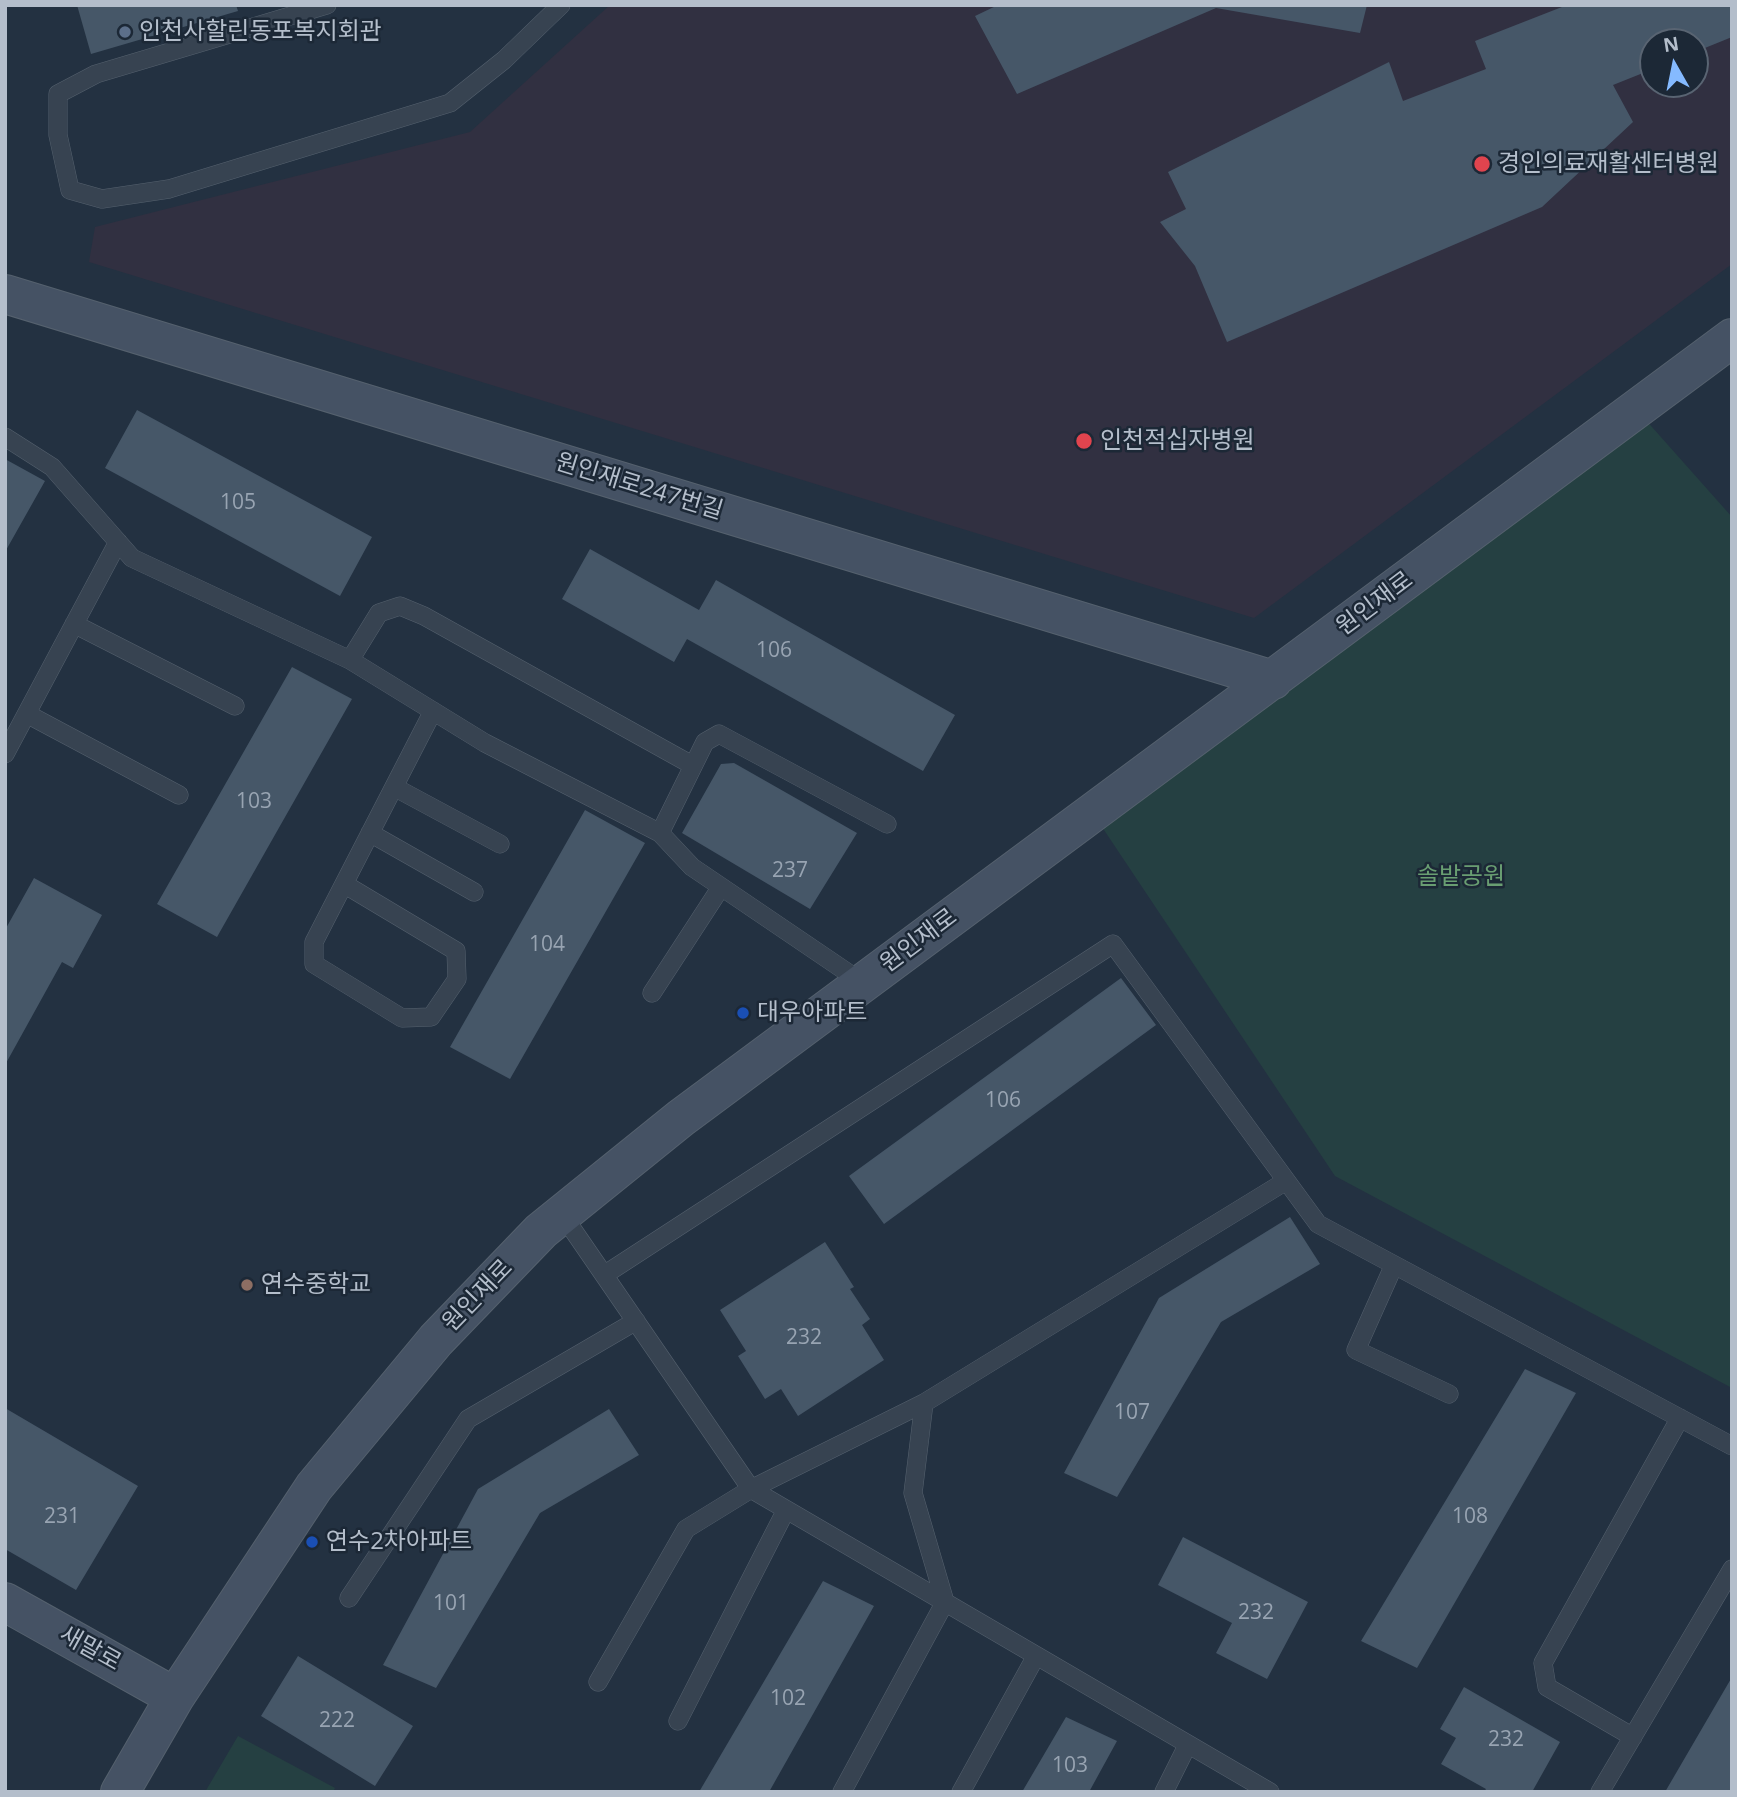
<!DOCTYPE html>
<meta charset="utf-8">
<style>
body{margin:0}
#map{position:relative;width:1737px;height:1797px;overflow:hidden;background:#233141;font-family:"Open Sans",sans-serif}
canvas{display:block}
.frame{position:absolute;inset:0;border:7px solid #b4becb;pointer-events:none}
.north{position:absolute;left:1639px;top:28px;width:70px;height:70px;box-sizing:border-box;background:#1c2836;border:2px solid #596472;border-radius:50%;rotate:351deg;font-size:19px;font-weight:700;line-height:28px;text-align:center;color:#b4becb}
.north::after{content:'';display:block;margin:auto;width:24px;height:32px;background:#85baff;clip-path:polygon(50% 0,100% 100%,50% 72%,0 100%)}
</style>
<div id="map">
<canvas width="1737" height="1797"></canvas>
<div class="frame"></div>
<div class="north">N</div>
</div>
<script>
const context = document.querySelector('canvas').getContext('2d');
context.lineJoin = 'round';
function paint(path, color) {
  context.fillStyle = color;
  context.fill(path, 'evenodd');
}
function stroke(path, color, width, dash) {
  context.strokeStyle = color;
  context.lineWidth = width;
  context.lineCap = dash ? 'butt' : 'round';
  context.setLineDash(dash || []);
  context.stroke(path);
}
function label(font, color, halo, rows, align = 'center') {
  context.font = font + ' "Open Sans","Noto Sans KR",sans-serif';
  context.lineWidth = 5;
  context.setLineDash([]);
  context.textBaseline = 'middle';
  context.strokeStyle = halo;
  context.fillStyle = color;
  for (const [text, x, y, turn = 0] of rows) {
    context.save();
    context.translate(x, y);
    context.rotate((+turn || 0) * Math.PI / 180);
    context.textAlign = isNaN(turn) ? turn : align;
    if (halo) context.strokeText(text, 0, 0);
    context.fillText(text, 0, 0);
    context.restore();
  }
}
const medical = new Path2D(`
 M610 5H1732V264L1254 618 89 262 95 227 470 132ZM1653 42H1695V84H1653Z`);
const green = new Path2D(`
 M1636 409 1732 517V1388L1335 1176 1092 812Z
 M238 1736 335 1788 333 1792H205Z`);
const building = new Path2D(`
 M77 5H236L238 11 91 54Z
 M998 5H1367L1360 33 1216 8 1017 94 975 16Z
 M1567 5H1732V37L1695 52V42H1653V69L1613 85 1633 122 1542 207 1227 342 1195 266 1160 222 1186 209 1168 172 1389 62 1403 101 1486 69 1475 41Z
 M137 410 372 537 340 596 105 468Z
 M5 459 45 481 5 552Z
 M590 549 699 610 716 580 955 715 923 771 687 639 674 662 562 599Z
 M292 667 352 699 217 937 157 904Z
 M734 763 857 833 810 909 682 833 721 764Z
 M585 810 645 843 510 1079 450 1047Z
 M34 878 102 915 73 968 62 962 5 1065V930Z
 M1121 978 1156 1025 884 1224 849 1176Z
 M1290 1217 1320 1264 1221 1322 1117 1497 1064 1473 1159 1298Z
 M825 1242 854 1287 850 1289 870 1319 862 1325 884 1360 798 1416 781 1389 765 1399 738 1356 746 1351 720 1310Z
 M1525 1369 1576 1393 1417 1668 1361 1641Z
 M5 1408 138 1486 76 1590 5 1549Z
 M609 1409 639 1455 540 1513 436 1688 383 1665 478 1489Z
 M1183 1537 1308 1602 1267 1679 1216 1653 1232 1623 1158 1585Z
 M823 1581 874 1606 769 1792H699Z
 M298 1656 413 1726 375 1786 261 1716Z
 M1732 1677V1792H1665Z
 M1464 1687 1560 1742 1532 1792H1484L1486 1789 1441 1764 1456 1738 1440 1729Z
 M1066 1717 1117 1741 1089 1792H1022Z`);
const lane = new Path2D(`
 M327 5 96 74 58 94V135L70 190 102 199 169 189 450 103 504 60 561 5
 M5 437 52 467 132 558 350 660 485 743 660 833 692 867 863 983
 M74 624 235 706
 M350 660 379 613 400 606 424 616 692 765
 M27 714 179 795
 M5 754 118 542
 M394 787 500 844
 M370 833 474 892
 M660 833 705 742 719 734 887 824
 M344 884 456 951 457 979 431 1017 402 1018 314 964V942L433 711
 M652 993 721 887
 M562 1214 751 1489 1270 1792
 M1394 1265 1356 1350 1449 1394
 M604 1275 1113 944 1318 1224 1732 1446
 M349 1598 468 1419 636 1321
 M598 1682 686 1529 751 1489 924 1403 1286 1181
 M678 1721 786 1510
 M1633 1737 1547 1687 1543 1663 1680 1418
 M842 1792 945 1602 913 1493 924 1403
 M961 1792 1036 1656
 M1164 1792 1188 1744
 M1600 1792 1732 1569`);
const secondary = new Path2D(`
 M5 294 1273 680
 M5 1602 175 1697
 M120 1792 175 1697 314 1487 436 1340 541 1231 681 1118 1732 338`);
const markers = [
 [125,32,7,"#5c6f8a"],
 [1482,164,9,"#e0444e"],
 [1084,441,9,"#e0444e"],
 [743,1013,7,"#1a4fb4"],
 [247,1285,7,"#8d6e63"],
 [312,1542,7,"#1a4fb4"]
];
const numberNames = [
 ["105",238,503],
 ["106",774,651],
 ["103",254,802],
 ["237",790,871],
 ["104",547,945],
 ["106",1003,1101],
 ["232",804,1338],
 ["107",1132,1413],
 ["231",62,1517],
 ["108",1470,1517],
 ["101",451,1604],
 ["232",1256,1613],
 ["102",788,1699],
 ["222",337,1721],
 ["232",1506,1740],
 ["103",1070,1766]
];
const poiNames = [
 ["인천사할린동포복지회관",139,32],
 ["경인의료재활센터병원",1498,164],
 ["인천적십자병원",1100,441],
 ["대우아파트",757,1013],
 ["연수중학교",261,1285],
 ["연수2차아파트",326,1542]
];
const streetNames = [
 ["원인재로247번길",639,487,17],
 ["원인재로",1375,604,-37],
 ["원인재로",919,941,-37],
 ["원인재로",478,1296,-46],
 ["새말로",90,1649,29]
];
const parkNames = [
 ["솔밭공원",1461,877]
];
paint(medical, '#313041');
paint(green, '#254042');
paint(building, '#465768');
stroke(lane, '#55616e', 19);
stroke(secondary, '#55616e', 40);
stroke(lane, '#374351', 18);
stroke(secondary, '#455264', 38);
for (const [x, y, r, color] of markers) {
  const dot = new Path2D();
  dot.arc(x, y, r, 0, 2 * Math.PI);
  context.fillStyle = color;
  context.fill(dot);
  stroke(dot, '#1c2836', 2.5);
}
label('21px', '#98a4b2', null, numberNames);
label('24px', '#b4becb', '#1c2836', poiNames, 'left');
label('24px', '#b4becb', '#1c2836', streetNames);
label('24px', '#699e72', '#1c2836', parkNames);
</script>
